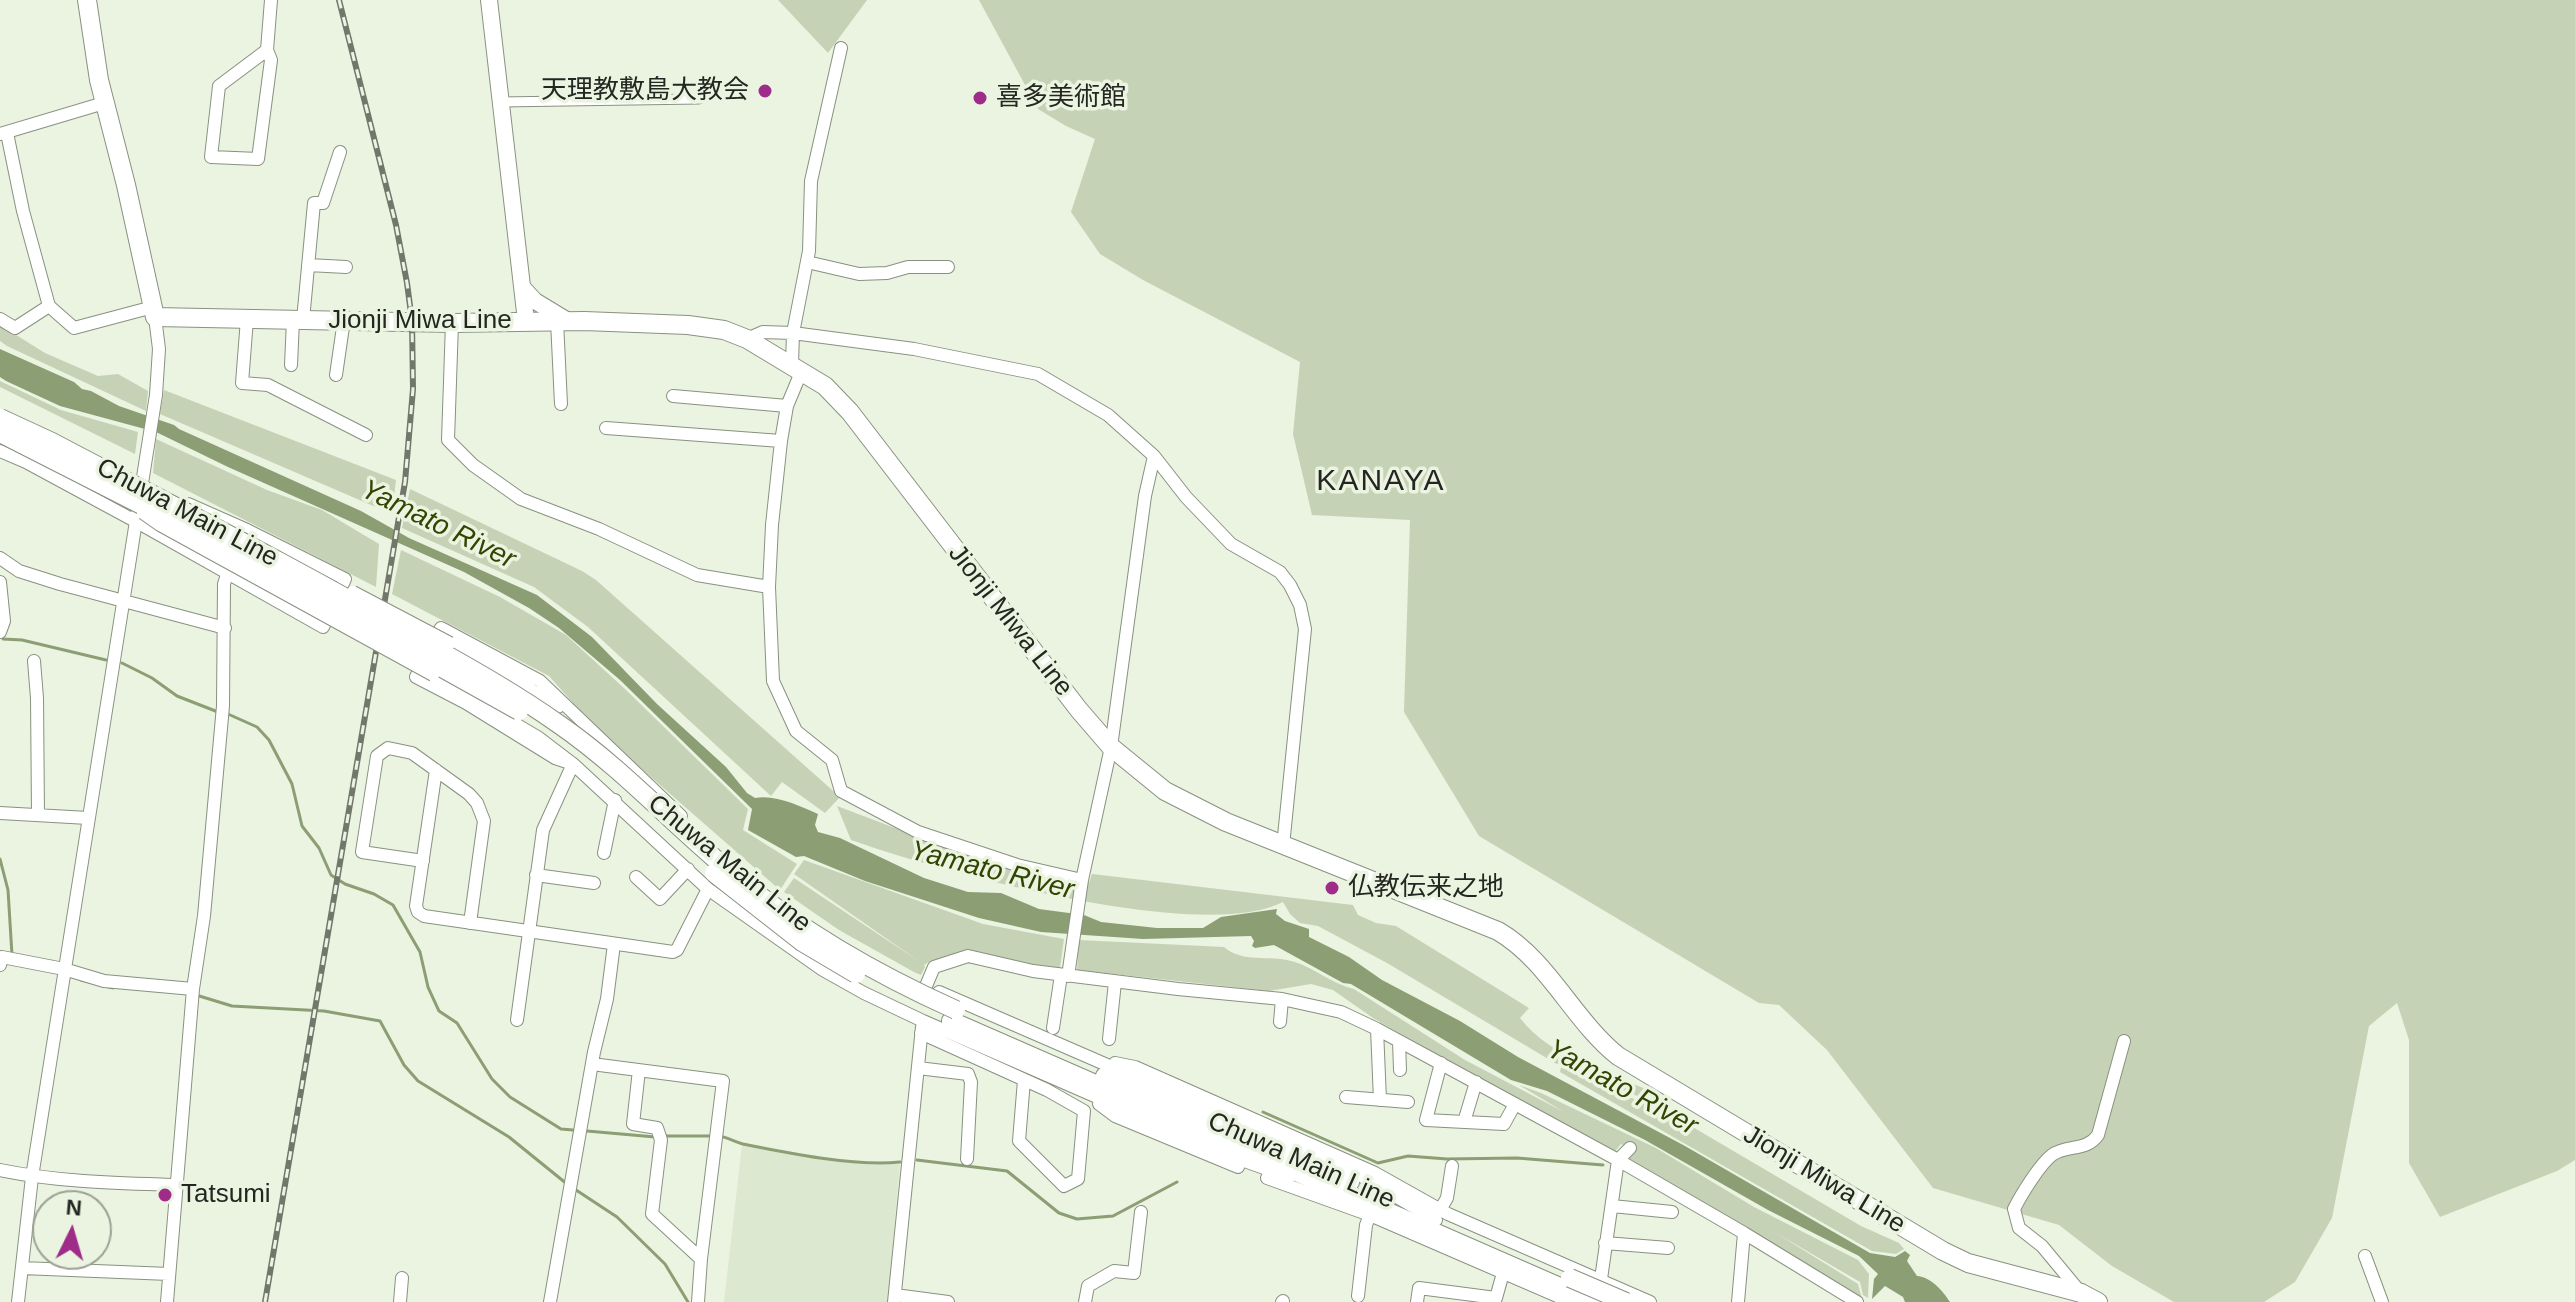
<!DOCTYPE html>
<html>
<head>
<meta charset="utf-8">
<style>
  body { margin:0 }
  #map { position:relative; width:2575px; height:1302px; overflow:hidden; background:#ebf3e1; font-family:Arial,sans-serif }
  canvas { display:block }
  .north { position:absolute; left:32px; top:1190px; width:80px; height:80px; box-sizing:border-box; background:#ebf3e1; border:2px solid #9ba194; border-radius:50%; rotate:5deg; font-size:22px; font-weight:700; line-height:32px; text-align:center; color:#242721 }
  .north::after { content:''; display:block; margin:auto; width:28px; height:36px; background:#9e2c88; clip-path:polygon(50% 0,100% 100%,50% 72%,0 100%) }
</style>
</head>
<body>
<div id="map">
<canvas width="2575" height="1302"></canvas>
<div class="north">N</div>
</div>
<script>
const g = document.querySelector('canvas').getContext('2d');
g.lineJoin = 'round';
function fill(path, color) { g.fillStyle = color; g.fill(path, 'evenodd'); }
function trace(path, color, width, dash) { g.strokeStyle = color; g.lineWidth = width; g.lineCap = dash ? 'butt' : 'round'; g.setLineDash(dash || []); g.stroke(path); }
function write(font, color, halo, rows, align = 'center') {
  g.font = font + ' Arial,"Noto Sans JP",sans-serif'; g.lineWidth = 7; g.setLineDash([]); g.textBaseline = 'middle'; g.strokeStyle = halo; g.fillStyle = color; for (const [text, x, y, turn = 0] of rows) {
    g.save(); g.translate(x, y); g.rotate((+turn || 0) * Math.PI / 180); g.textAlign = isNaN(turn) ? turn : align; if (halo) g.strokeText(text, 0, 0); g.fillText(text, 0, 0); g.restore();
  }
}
fill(new Path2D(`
  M742,1145L868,1165L900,1164L888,1302H724Z`), '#dce8cf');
fill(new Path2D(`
  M778,0H867L828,53Z
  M979,0H2575V1160L2557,1171L2440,1217L2409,1163V1040L2397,1003L2369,1026L2332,1218L2295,1282L2264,1302H2174L2112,1266L2059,1225L1933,1188L1827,1050L1779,1005L1759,1003L1479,836L1404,712L1410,520L1312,515L1293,434L1300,362L1143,280L1100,254L1071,212L1095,139L1066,126L1038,109Z
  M0,325L45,353L98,376L118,374L148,391L146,411L7,346L0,341Z
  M0,381L61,410L138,432L135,454L0,387Z
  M164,390L396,480L392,514L160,414Z
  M156,439L267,490L322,510L379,544L376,587L153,473Z
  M410,489L582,571L596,580L840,797L825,813L782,782L771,796L588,627L534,587L402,528Z
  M401,550L500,597L566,635L625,689L748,809L743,830L797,864L780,890L596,729L549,676L392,594Z
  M837,806L969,856L1089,883L1092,874L1353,905L1358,915L1376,923L1396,926L1529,1008L1520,1018C1550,1057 1604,1071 1648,1090L1645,1099L1555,1063L1387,963L1318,926L1300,923L1290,914L1283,902C1202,944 938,871 851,840Z
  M804,860L983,924L1064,939L1060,968L1041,967L967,951L929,962L924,965L925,967L921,975L914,972L839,930L784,892L794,878L920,962L794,874Z
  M1079,940L1224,947C1242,963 1269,955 1291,961C1313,966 1329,983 1354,989L1465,1060L1564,1112L1519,1085L1541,1093L1656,1148L1754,1207L1858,1260L1869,1274L1868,1298L1863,1295L1860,1282L1776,1233L1858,1284L1863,1302L1619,1158L1629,1149L1621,1144L1613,1154L1373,1018L1333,990L1311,984L1269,991L1077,970Z
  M1561,1067L1609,1090L1662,1109L1861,1226L1899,1243L1904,1249L1896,1254L1872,1251L1560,1072Z`), '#c6d2b6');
fill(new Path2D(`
  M0,349L74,382L82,389L91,391L119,406L174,425L179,429L361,511L409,538L537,595L592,637L657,704L726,767L747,793L755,798C775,794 800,806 818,814L815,825L818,832L840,838L924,878L968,892L1001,893L1039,909L1084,915L1101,922L1157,928H1203L1221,917L1277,909L1276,914L1285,921L1309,929V937L1349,957L1382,980L1460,1021L1518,1057L1685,1146L1870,1253L1895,1257L1905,1251L1910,1255L1907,1261L1917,1276C1931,1277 1943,1291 1950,1302H1905L1903,1297L1885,1286L1872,1299L1874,1279L1878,1274L1859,1256L1768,1210L1645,1140L1547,1091L1511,1080L1351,984L1343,983L1274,945L1255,948L1252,946L1254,941L1251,936L1143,939L1041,932L979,918L865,881L804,856L796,857L748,830L752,809L620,680L559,628L529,608L464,572L228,467L156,432L60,406L6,381L0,377Z`), '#8c9e74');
trace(new Path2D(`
  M3,639L22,640L106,660
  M122,663L152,678L177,696L218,712
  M228,714L257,727L269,740L292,784L302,826L319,848L331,875L345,884L374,894L393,905L420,952L428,987L439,1011L457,1023L492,1079L510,1097L561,1129L573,1130
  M0,859L8,890L12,955
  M81,980L113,988
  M196,995L232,1006L324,1011L380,1021L404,1065L418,1081L509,1137L567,1184
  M1263,1112L1378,1163L1408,1156L1447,1159L1517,1158L1603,1165
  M587,1131L655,1137
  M663,1136H711
  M719,1136C727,1137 735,1142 743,1144C787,1153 857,1167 900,1162
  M917,1160L1007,1171L1059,1213L1077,1219L1113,1216L1177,1182
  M573,1188L617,1217L665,1264L688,1302`), '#8c9e74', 3);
const pedestrian = new Path2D(`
  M500,102L699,99`);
const minor = new Path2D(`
  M267,50L219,86L211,157L258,159L271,60L267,50L271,0
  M7,133L23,211L49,306L74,328L153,307
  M0,134L104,103
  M807,262L859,274L887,273L908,267H948
  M308,265L346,267
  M0,319L15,328L49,306
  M247,319L242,383L268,385L366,435
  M303,320L314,203H323L340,152
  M557,321L561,404
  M452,323L448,440L473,465L521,499L599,529L697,575L769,587L772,525L781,441L787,406L802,370
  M747,339L763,332L793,333L914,349L1038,374L1108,415L1154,456L1186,497L1231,544L1280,572L1290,585L1300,605L1305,629L1283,846
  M792,364L793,333L809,251L811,181L841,48
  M291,365L293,320
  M336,375L344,320
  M673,396L787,406
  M606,428L781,441
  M0,451L26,462L137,522L323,627L345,579L247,530L188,504
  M0,558L19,571L60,584L225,628
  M0,582L4,621L0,632
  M769,587L773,681L796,731L832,760L841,791L918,832L1017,865L1082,880
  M450,643L489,663L558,707
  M432,644L441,628L540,681L681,816
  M34,661L37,698L38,815
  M424,661L416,677L466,703L555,758L573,764L708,889L823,970L864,993L923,1021L1239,1159L1289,1177
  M433,675L539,738L573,764L543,830L517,1020
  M436,770L416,906L418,912L424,916L673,952L677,950L708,889
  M0,813L88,818
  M604,853L615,800
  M423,861L362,852L377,756L388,748L412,753L469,794L477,803L484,821L470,923
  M536,875L594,883
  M636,877L660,899L688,869
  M0,965L2,957L64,969L104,981L193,989
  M1068,976L1082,880L1111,747L1145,496L1154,456
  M926,986L934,967L968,956L1033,971L1178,989L1282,999L1341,1012L1377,1029L1618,1160L1744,1233L1857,1302
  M939,992L1358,1174L1436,1220
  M1280,1022L1282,999
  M1053,1028L1061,975
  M1377,1029L1380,1100
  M921,1033L1047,1090L1084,1111L1078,1179L1064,1186L1019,1141L1024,1080
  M1109,1039L1115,982
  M1399,1041L1400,1070
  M1115,1063L1135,1067L1375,1173L1448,1214L1650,1302
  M1441,1063L1426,1120L1504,1124L1515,1104
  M592,1064L723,1081L701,1259L698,1302
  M918,1068L968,1074L971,1082L967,1159
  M639,1070L633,1124L657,1128L661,1140L652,1214L701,1259
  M1346,1097L1408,1102
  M1099,1104L1115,1116L1238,1167
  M1464,1122L1476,1082
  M0,1170C58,1182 117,1183 176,1185
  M1267,1178L1370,1215L1571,1302
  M1612,1206L1672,1212
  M1440,1210L1447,1198L1452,1166
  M1605,1243L1668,1248
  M2365,1256L2382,1302
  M22,1268L169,1274
  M1600,1286L1618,1160L1630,1148
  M2081,1293L2042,1246L2019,1228L2014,1209C2021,1195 2040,1164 2052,1155C2067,1144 2086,1152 2098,1135L2124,1041
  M895,1295L948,1302
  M1358,1296L1366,1225L1370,1215
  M18,1302L32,1177L156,395L159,349L155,317
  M167,1302L193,989L204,916L223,706L224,584L230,565
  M400,1302L402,1278
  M550,1302L594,1052L607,999L614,944
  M894,1302L922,1027
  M1085,1302L1088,1286L1114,1271L1134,1273L1141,1212
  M1282,1302L1283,1301
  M1417,1302L1419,1288L1496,1298L1503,1273
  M1738,1302L1744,1233`);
const tertiary = new Path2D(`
  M489,0L526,321
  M523,288L535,301L568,321`);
const secondary = new Path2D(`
  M87,0L99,80L126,185L155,317L452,323L584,321L688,325L724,330L747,339L825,386L850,412L1079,710L1111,747L1165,791L1226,822L1498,931C1548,960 1573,1020 1618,1056L1943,1251L1968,1263L2081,1293L2098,1302
  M951,1021L1594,1302
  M1105,1076L1350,1182`);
trace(pedestrian, '#899180', 11);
trace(minor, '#899180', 14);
trace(tertiary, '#899180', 18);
trace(secondary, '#899180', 20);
trace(pedestrian, '#fff', 9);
trace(minor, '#fff', 12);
trace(tertiary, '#fff', 16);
trace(secondary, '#fff', 18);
const rail = new Path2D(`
  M265,1302L405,482L413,389L412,321L407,283L396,225L339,0`);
trace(rail, '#72776c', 6);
trace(rail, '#ebf3e1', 3, [9]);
const minorBridge = new Path2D(`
  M143,513L160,525L433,675
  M353,592L450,643`);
const secondaryBridge = new Path2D(`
  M0,418L52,442C175,507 300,570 420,640C468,667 515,693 560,725C625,770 678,830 739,879C805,934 878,975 956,1010
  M0,433L234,552L519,711
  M714,873L802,942L856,974
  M1570,1278L1626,1302`);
trace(minorBridge, '#899180', 14, []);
trace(secondaryBridge, '#899180', 20, []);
trace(minorBridge, '#fff', 12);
trace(secondaryBridge, '#fff', 18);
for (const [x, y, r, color] of [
  [765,91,8,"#9e2c88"],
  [980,98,8,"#9e2c88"],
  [1332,888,8,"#9e2c88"],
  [165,1195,8,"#9e2c88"]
]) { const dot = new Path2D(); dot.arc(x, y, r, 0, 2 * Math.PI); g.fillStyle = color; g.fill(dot); trace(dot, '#ebf3e1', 3); }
write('26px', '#242721', '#ebf3e1', [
  ["天理教敷島大教会",749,91,"right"],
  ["喜多美術館",996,98],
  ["仏教伝来之地",1348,888],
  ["Tatsumi",181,1195]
], 'left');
write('26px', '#242721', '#ebf3e1', [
  ["Jionji Miwa Line",420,321],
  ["Chuwa Main Line",187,513,28],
  ["Jionji Miwa Line",1010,621,52],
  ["Chuwa Main Line",729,864,39],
  ["Chuwa Main Line",1301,1161,24],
  ["Jionji Miwa Line",1824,1180,31]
]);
write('italic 28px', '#304600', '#ebf3e1', [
  ["Yamato River",438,525,26],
  ["Yamato River",992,871,14],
  ["Yamato River",1622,1088,29]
]);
g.letterSpacing = '2px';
write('30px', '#242721', '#ebf3e1', [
  ["KANAYA",1381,482]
]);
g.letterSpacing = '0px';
</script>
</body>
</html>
